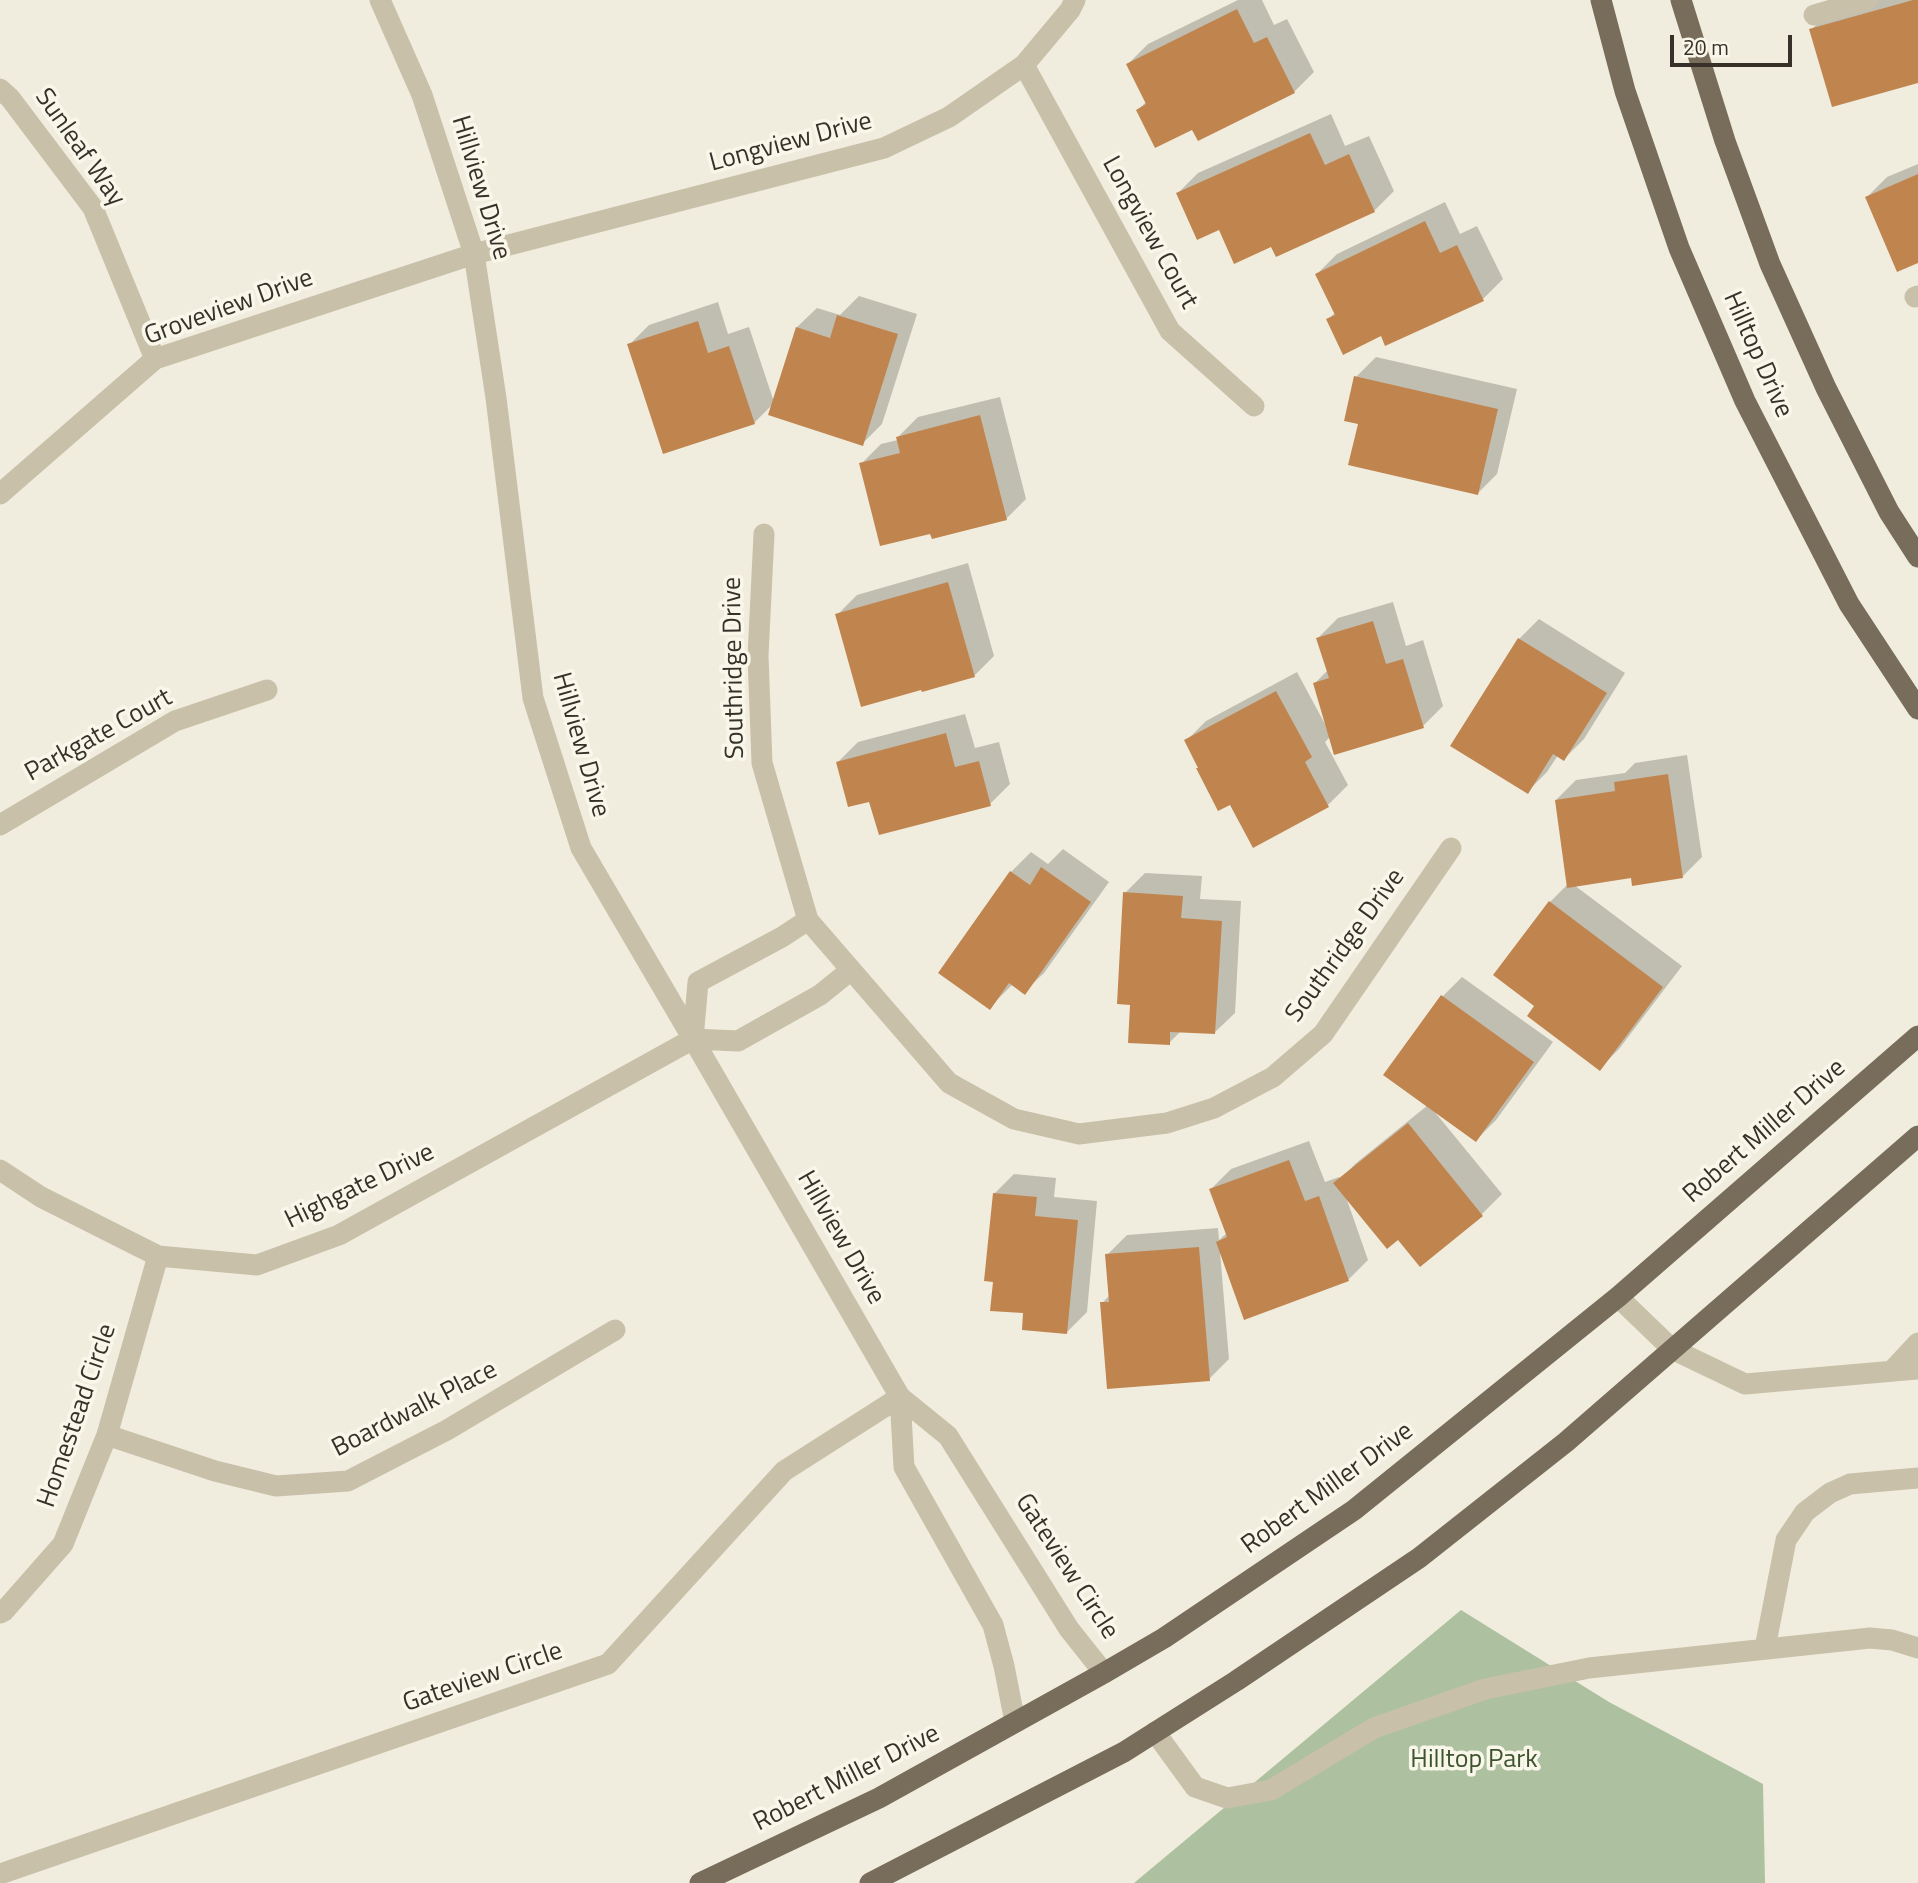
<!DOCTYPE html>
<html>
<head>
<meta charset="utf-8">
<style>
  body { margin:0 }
  #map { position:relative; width:1918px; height:1883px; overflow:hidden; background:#f1edde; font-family:"Titillium Web",sans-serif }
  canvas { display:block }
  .scale { position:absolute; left:1670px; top:35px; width:122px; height:32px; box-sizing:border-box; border:4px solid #373129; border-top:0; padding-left:9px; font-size:21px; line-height:24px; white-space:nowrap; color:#373129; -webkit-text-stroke:5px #f9f6ea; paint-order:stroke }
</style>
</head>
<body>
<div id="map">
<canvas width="1918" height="1883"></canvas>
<div class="scale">20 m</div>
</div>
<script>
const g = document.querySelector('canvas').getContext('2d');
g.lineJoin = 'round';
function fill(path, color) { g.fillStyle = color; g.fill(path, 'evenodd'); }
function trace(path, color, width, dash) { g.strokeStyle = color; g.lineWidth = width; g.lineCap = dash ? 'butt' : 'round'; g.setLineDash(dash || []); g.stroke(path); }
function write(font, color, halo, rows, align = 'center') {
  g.font = font + ' "Titillium Web",sans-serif'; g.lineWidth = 7; g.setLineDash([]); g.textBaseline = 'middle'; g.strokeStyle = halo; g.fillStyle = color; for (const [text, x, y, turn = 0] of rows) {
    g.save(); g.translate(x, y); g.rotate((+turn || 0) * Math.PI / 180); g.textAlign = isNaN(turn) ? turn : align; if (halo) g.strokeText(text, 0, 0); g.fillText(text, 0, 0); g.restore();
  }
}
fill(new Path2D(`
  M1461,1610L1609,1702L1763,1784L1765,1883H1134Z`), '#adc09f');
fill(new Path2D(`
  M1238,0H1262L1274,25L1287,19L1314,72L1294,92L1138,110L1147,101L1128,64L1148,44Z
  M1865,0H1918V81L1811,30L1831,10Z
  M1331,114L1345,146L1369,136L1394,191L1374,211L1272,244L1220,228L1178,193L1198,173Z
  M1918,164V261L1867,197L1887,177Z
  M1445,202L1460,234L1477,226L1503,279L1483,299L1382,334L1328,319L1336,312L1317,274L1337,254Z
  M859,296L917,314L882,424L862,444L773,404L754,423L629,345L649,325L718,302L728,334L749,327L774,402L797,327L817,308L840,315Z
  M1376,357L1517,389L1497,474L1477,494L1356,377Z
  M1000,397L1026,499L1006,519L861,464L881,444L898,440V437L918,417Z
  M968,563L994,656L974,676L837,615L857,595Z
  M1393,602L1406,646L1423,640L1443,706L1423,726L1331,736L1325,742L1348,785L1328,805L1253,845L1231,802L1200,767L1186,741L1206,721L1297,672L1326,726L1315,683L1328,670L1318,638L1338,618Z
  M1539,619L1625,673L1584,739L1564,759L1558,755L1547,772L1527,792L1519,639Z
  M965,714L975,748L999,742L1010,784L990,804L871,800L838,762L858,742Z
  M1687,755L1702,857L1682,877L1632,876L1574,885L1682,966L1619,1049L1599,1069L1536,1006L1550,902L1568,884L1556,800L1576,780L1625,773L1635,763Z
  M1063,849L1109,882L1044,973L1024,992L1013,984L990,1007L1011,872L1031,852L1048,864Z
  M1145,873L1202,876L1200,899L1241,901L1235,1013L1214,1033L1181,1031L1169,1043L1132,1003L1125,893Z
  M1462,977L1553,1042L1496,1120L1476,1140L1434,1111L1502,1194L1482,1214L1421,1264L1398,1237L1346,1197L1368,1260L1348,1280L1220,1252L1229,1359L1209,1379L1102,1303L1110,1295L1107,1255L1127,1235L1218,1228L1219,1240L1227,1233L1211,1189L1231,1169L1309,1141L1325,1182L1339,1177L1340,1180L1355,1164L1428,1105L1442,997Z
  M1014,1174L1056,1178L1054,1197L1097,1201L1087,1312L1067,1332L1025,1312L995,1280L994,1194Z`), '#0003');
fill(new Path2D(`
  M1913,0H1918V83L1832,107L1809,29Z
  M1237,9L1254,43L1267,37L1295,93L1198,141L1192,130L1155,148L1136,110L1146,104L1126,64Z
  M1310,133L1325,165L1349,154L1375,212L1276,257L1271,247L1234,264L1219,230L1197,240L1176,193Z
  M1918,174V263L1897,272L1865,197Z
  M1425,221L1440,253L1457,245L1484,301L1385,346L1381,336L1343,355L1326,319L1335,315L1315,274Z
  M837,315L898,334L863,446L768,415L796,327L830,338Z
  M698,321L708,353L729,346L755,424L663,454L627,344Z
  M1354,376L1498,409L1478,495L1348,465L1358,424L1344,421Z
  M980,415L1007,520L932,539L930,534L880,546L859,463L900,453L896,437Z
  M948,582L975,677L922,692L921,690L861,707L835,614Z
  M1373,621L1386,664L1403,659L1424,728L1334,755L1313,683L1329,678L1316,638Z
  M1518,638L1607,693L1564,761L1553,754L1528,794L1450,746Z
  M1276,691L1312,757L1305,762L1329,807L1253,848L1230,805L1218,811L1196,768H1198L1184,740Z
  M946,733L955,767L979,761L991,806L879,835L869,802L848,807L836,762Z
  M1668,774L1683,878L1632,886L1631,878L1567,888L1555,800L1615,791L1614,782Z
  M1041,867L1091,902L1025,995L1009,983L990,1010L938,973L1010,871L1030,885Z
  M1123,892L1183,896L1181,918L1222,921L1215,1034L1170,1032V1045L1128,1043L1130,1005L1117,1004Z
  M1549,901L1663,987L1600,1071L1527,1016L1534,1006L1493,975Z
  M1441,995L1534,1062L1476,1142L1383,1075Z
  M1408,1123L1483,1216L1420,1267L1398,1240L1387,1249L1333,1183Z
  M1289,1160L1305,1201L1319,1196L1349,1281L1244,1320L1216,1242L1227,1237L1209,1189Z
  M993,1193L1037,1197L1035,1216L1078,1220L1067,1334L1022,1330L1023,1313L990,1311L993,1282L984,1281Z
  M1199,1247L1210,1381L1107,1389L1100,1302H1109L1105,1254Z`), '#c0854e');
trace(new Path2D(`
  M380,0L422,95L474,254L496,398L533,698L581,848L693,1039L900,1397L948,1436L1069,1629L1104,1673
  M1814,15L1867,0
  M1024,65L1170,331L1254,406
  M0,89L10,98L93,208L155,359
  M1915,297L1918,296
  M0,494L155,359L474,254L884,148L949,117L1024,65L1070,10L1075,0
  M764,534L758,656L762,763L808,920L949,1083L1014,1119L1079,1134L1167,1123L1214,1108L1273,1077L1323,1034L1451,848
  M0,825L175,721L267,690
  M693,1039L698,982L782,937L808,920
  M693,1039L738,1041L820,995L851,970
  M0,1170L41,1197L158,1256L257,1265L339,1235L693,1039
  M1618,1297L1672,1349L1745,1384L1918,1369
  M1892,1371L1918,1343
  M900,1397L904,1467L993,1625L1004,1666L1015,1722
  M107,1435L215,1471L276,1486L348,1481L447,1430L615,1330
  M0,1613L4,1611L63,1544L107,1435L158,1256
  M1765,1648L1786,1540L1805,1512L1830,1493L1850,1484L1918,1478
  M1155,1732L1195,1787L1227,1798L1271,1790L1374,1728L1485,1689L1589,1668L1870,1638L1892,1640L1918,1648
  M0,1874L608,1664L784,1471L900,1397`), '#c9c0aa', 21);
trace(new Path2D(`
  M1601,0L1625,91L1679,248L1745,401L1849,604L1918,709
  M1681,0L1725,141L1770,264L1826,388L1889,512L1918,557
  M700,1883L879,1798L1104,1673L1164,1638L1354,1510L1618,1297L1918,1036
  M870,1883L1124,1752L1236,1681L1419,1558L1566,1442L1918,1136`), '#786c5b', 21);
write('26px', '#373129', '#f9f6ea', [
  ["Longview Drive",791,143,-15],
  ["Sunleaf Way",79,148,55],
  ["Hillview Drive",480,188,73],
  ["Longview Court",1149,233,61],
  ["Groveview Drive",229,308,-20],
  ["Hilltop Drive",1757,355,66],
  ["Southridge Drive",735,668,-91],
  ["Parkgate Court",99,736,-29],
  ["Hillview Drive",580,745,74],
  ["Southridge Drive",1346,946,-54],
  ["Robert Miller Drive",1765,1132,-41],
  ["Highgate Drive",360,1187,-26],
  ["Hillview Drive",840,1238,60],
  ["Boardwalk Place",415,1410,-27],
  ["Homestead Circle",78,1416,-71],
  ["Robert Miller Drive",1328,1489,-36],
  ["Gateview Circle",1066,1567,57],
  ["Gateview Circle",483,1678,-19],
  ["Robert Miller Drive",847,1779,-27]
]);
write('26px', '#3d542e', '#f9f6ea', [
  ["Hilltop Park",1474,1761]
]);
</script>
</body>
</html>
